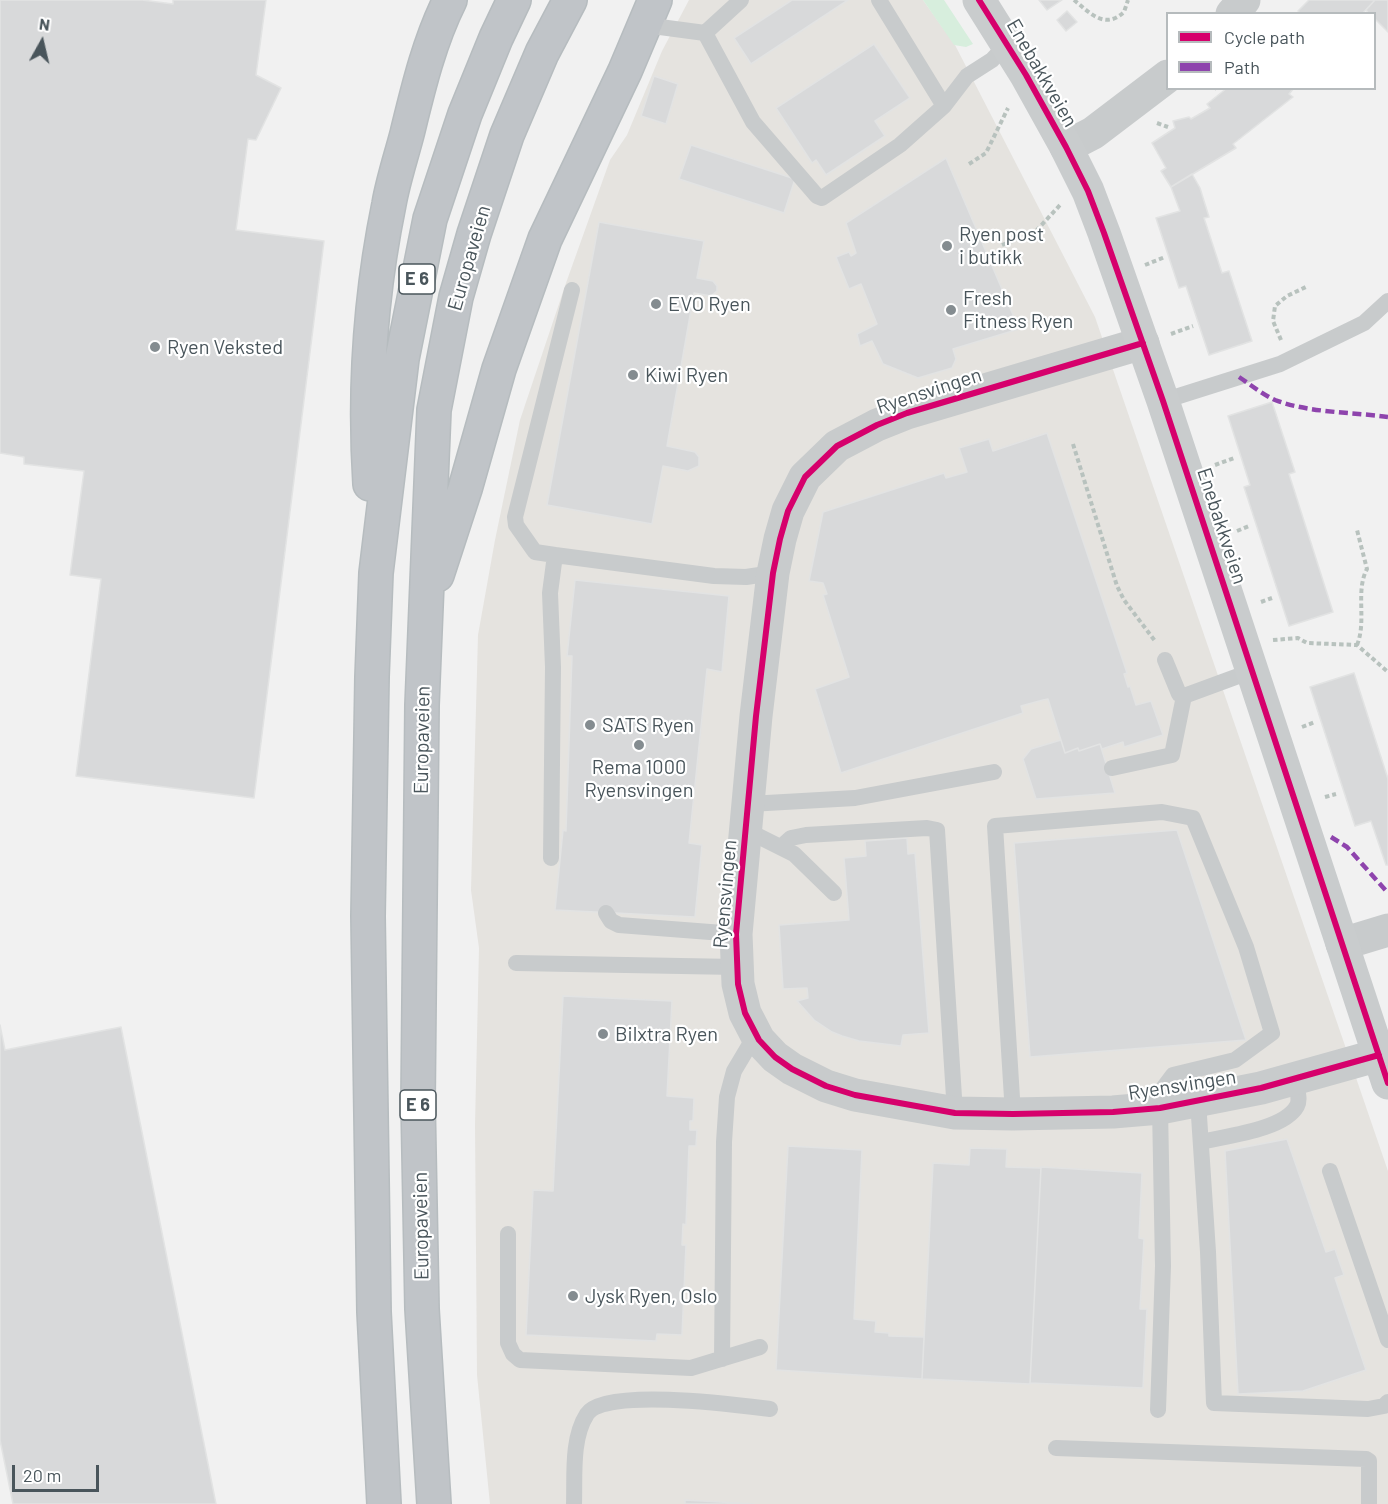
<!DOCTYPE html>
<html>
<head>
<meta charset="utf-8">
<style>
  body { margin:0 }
  #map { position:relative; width:1388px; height:1504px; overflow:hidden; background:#f1f1f1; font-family:Barlow,sans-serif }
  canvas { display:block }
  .legend { position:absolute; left:1166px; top:12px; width:210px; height:78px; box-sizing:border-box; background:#fff; border:2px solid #b6bbbd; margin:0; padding:8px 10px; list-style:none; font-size:18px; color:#49555b }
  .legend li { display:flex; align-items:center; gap:12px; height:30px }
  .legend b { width:30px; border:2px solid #b6bbbd }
  .north { position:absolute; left:12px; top:12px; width:60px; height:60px; -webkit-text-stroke:4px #fff; paint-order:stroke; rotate:8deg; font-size:16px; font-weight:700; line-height:24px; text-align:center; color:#49555b }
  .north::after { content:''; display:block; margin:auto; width:21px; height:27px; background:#49555b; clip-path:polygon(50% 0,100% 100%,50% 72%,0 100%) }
  .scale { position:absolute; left:12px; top:1465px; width:87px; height:27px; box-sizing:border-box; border:3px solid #49555b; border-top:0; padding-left:8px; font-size:18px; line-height:21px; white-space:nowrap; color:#49555b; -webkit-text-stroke:4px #fff; paint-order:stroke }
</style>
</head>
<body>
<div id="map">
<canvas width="1388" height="1504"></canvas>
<ul class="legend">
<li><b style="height:8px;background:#d6006c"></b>Cycle path</li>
<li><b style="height:8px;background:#8e44ad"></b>Path</li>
</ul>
<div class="north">N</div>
<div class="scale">20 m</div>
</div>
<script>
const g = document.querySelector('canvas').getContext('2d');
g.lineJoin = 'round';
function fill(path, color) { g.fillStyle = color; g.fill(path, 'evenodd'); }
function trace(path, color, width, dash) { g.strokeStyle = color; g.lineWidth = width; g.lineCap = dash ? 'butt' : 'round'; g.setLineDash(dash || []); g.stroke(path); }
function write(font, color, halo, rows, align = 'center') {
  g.font = font + ' Barlow,sans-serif'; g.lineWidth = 4.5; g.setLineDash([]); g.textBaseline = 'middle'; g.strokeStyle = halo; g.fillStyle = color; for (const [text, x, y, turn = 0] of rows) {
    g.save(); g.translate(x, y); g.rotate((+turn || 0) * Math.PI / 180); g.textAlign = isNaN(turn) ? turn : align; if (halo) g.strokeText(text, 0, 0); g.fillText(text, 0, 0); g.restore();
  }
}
fill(new Path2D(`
  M689,0H923L955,45L1095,317L1388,1171V1504H490L477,1375L475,1125L479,948L471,890L478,635L495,540L520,420L566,283L610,160L627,135L662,51Z`), '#e5e3df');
fill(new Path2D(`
  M923,0H944L973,44L966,47L954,45Z`), '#d7eedd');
const building = new Path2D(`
  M0,0H142L173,4V0H266L256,75L281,88L256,140L248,139L236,230L324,241L254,798L76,776L101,579L70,575L84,471L24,464V457L0,453Z
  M792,0H848L751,64L734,38Z
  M1039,0H1062L1047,10Z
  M1309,0H1375L1362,14H1301L1298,11Z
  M1375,0H1388V32L1374,18V14H1369L1366,10Z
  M1067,11L1077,22L1066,31L1057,20Z
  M874,44L910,98L875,121L885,136L826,175L816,160L812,163L776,108Z
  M654,76L678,84L666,124L641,116Z
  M1294,88L1289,94L1293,97L1233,144L1236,148L1171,187L1161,171L1166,168L1152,143L1175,128L1173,121L1189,117L1191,119L1210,108L1207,104L1227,88Z
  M691,145L795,179L784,213L679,179Z
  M946,158L1019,329L953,349L956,359L952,368L918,378L883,364L872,341L860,346L857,334L877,324L861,284L849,289L836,257L849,252L851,256L856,253L846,223Z
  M1192,174L1200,188L1209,217L1204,218L1222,273L1229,271L1252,341L1209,355L1186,286L1179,288L1156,218L1180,211L1171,187Z
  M599,222L704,241L697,278L713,281L717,286V291L711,296L694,293L667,446L695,452L699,457V466L688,471L663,466L652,524L547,505Z
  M1272,402L1295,472L1289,474L1333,612L1289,626L1244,487L1250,485L1228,416Z
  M1047,433L1127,673L1124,674L1128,687L1130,686L1136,705L1151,701L1163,735L1124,747L1123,742L1102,749L1100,744L1079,751L1078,748L1065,753L1048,699L1043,700L1021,706L1023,713L841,773L815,689L849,677L823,595L827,594L823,583L809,581L823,512L944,473L946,478L967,472L959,448L989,439L993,451Z
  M575,580L729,596L722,672L707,669L689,843L702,845L695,917L555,910L563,830L566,831L572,656H567Z
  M1354,673L1388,779V865H1386L1371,821L1355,826L1310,687Z
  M1061,740L1065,753L1078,748L1079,751L1100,744L1115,793L1036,799L1023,759L1031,749Z
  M1177,830L1246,1040L1030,1057L1014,843Z
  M907,838L908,854L915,853L929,1033L903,1035L901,1046L859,1041L842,1036L832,1032L814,1020L797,1001L808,998L807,988L783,989L779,925L849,920L844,858L866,856L865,841Z
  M563,996L672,1001L667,1096L694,1098L693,1121H690V1130H697L696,1146H689L686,1225L683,1224L682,1245H686L682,1335L657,1334L656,1341L526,1335L533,1190L553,1191Z
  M0,1025L5,1050L121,1027L216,1504H13L0,1440Z
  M1287,1139L1326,1252L1335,1249L1344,1275L1335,1278L1366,1370L1303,1391L1238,1394L1225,1151Z
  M788,1146L862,1150L854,1319L876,1321L875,1332L889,1333V1336L924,1337L922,1379L776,1370Z
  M970,1148L1007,1149L1006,1167L1041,1168L1030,1384L922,1379L933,1163L969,1165Z
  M1041,1167L1142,1173L1139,1238L1144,1239L1140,1309H1147L1143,1388L1030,1383Z
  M685,1500L754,1504H685Z`);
fill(building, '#d8d9da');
trace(building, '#e2e3e3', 1.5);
const trunk = new Path2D(`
  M370,484C364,390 370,297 389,204C393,181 401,157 407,134C418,89 429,42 450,0
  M437,575L465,489L499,369L545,239L625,71L655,0
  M384,1504L374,1312L368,916L372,677L376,573L402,359L430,219L465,114L496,38L514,0
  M434,1504L422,1309L418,1101L422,705L434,410L456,297L474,234L507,135L542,53L570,0`);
trace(trunk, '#b6bcbf', 36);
trace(new Path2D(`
  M1074,0C1090,13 1105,30 1124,12L1128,0
  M1216,88L1217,89
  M1157,123L1168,127
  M969,164L986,153L1008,108
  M1002,245L1035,232L1061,204
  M1145,265L1165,257
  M1171,334L1193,326
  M1281,340L1273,321L1275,306L1287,296L1308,286
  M1073,444L1117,586L1124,600L1155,641
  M1215,465L1234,458
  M1237,531L1249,526
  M1261,602L1272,598
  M1273,640L1298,638L1307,643L1357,645L1388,672
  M1357,645C1367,621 1355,591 1367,569L1357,530
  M1302,727L1315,722
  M1325,797L1336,794`), '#b8c2be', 4, [4.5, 3]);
trace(new Path2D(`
  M879,0L944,106
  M645,25L705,33
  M705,33L753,122L817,196L822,198L900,145L944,106L967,76L992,60L1007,44
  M705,33L741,0
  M1163,401L1280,364L1364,323L1388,301
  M555,555L535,552L516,525L515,517L572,290
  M1165,660L1179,694L1184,696L1252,671
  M1112,768L1172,755L1184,696
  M749,804L855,798L994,772
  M746,830L794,854L834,893
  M781,847L791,838L806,835L927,828L937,830L955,1113
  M551,858L553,667L550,593L555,555L714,576L746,577L773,573
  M606,913L611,921L619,925L736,934
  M516,963L736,967
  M1198,1101L1208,1252L1214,1403L1368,1409L1384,1406L1388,1402
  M1013,1114L995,826L1162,812L1193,818L1246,947L1272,1033L1235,1060L1173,1075L1164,1087L1160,1108L1163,1266L1158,1410
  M1201,1142C1225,1136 1284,1130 1297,1106C1301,1099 1296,1087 1295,1079
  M1330,1171L1388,1340
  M508,1234V1343L513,1354L520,1360L691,1368L760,1347
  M722,1359L724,1142L727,1097L734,1071L756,1034
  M1056,1448L1366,1459L1369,1461V1504
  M574,1504C575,1476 571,1439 587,1414C604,1387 738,1405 770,1409`), '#c8cbcc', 16);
trace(new Path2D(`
  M1232,14L1244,0
  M1066,147L1093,133L1168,76
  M1143,343L907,413L877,425L837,446L805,477L788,511L780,539L773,573L756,716L736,934L738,984L745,1013L759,1040L775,1057L792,1069L826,1086L855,1095L955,1113L1013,1114L1113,1112L1160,1108L1261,1088L1379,1055
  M1342,944L1388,930`), '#c8cbcc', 33);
trace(new Path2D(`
  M979,0L1026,75L1066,147L1088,191L1104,233L1163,401L1388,1083`), '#c9cccd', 33);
trace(trunk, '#c0c4c8', 33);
trace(new Path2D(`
  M1239,377C1251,385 1262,394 1275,400C1309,413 1352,412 1388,417
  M1331,837L1347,847L1388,893`), '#8e44ad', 4.5, [9, 4.5]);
trace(new Path2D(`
  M979,0L1026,75L1066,147L1088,191L1104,233L1163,401L1388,1083
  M1143,343L907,413L877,425L837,446L805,477L788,511L780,539L773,573L756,716L736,934L738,984L745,1013L759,1040L775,1057L792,1069L826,1086L855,1095L955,1113L1013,1114L1113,1112L1160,1108L1261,1088L1379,1055`), '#d6006c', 6);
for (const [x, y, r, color] of [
  [947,246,6,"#848c90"],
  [656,304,6,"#848c90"],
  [951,310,6,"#848c90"],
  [155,347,6,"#848c90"],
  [633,375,6,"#848c90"],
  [590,725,6,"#848c90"],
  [639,745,6,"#848c90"],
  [603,1034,6,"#848c90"],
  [573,1296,6,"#848c90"]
]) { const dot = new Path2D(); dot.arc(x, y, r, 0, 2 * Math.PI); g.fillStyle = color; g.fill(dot); trace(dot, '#fff', 2); }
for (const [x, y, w] of [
  [417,279,36],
  [418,1105,36]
]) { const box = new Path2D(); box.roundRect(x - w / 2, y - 15, w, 30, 4.5); g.fillStyle = '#fff'; g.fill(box); trace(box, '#49555b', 1.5); }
write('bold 18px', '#49555b', null, [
  ["E 6",417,279],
  ["E 6",418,1105]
]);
write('20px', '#49555b', '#fff', [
  ["Enebakkveien",1042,73,60],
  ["Europaveien",469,258,-74],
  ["Ryensvingen",929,391,-18],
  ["Enebakkveien",1222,526,72],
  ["Europaveien",422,740,-89],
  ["Ryensvingen",725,894,-85],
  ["Ryensvingen",1182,1085,-9],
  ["Europaveien",421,1226,-91]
]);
write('20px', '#49555b', '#fff', [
  ["Ryen post",959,234],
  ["i butikk",959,257],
  ["Fresh",963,298],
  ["Fitness Ryen",963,321],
  ["EVO Ryen",668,304],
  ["Ryen Veksted",167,347],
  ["Kiwi Ryen",645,375],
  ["SATS Ryen",602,725],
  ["Rema 1000",639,767,"center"],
  ["Ryensvingen",639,790,"center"],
  ["Bilxtra Ryen",615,1034],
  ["Jysk Ryen, Oslo",585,1296]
], 'left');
</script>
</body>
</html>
